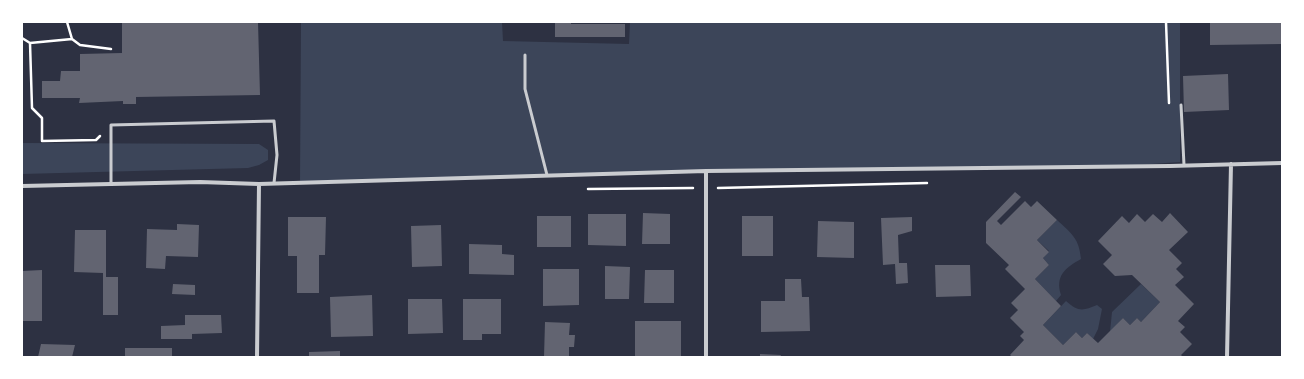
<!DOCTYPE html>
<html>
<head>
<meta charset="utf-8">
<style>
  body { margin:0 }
  #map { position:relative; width:1304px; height:379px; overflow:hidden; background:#2d3142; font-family:Mulish,sans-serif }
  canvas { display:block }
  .frame { position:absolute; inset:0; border:23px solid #fff; pointer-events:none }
</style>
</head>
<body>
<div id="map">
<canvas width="1304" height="379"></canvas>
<div class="frame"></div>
</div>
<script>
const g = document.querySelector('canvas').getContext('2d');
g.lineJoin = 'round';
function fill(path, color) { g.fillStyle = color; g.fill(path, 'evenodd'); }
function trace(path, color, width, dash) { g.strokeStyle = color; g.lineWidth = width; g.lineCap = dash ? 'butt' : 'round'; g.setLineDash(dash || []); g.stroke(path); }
fill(new Path2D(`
  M301,22H502L503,41L629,44L630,22H1180V162L1109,167L706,171L300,182Z
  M22,143L259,144L268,150V160L259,165L248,168L22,174Z
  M1057,220C1072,234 1079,238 1081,259C1065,268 1055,276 1061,295L1056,301L1035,279L1049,265L1043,258L1049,251L1037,240Z
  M1141,284L1160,302L1141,322L1137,318L1130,325L1123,318L1110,332L1112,312Z
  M1066,301C1078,312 1083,311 1097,305L1102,309L1098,329L1093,339L1087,333L1082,338L1076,332L1063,345L1043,325Z`), '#3c4559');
fill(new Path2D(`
  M122,22H258L260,95L136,97V104H123V101L79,103L80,98H42V81H60L61,71H80V54L122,53Z
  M555,22H571V24H625V37H555Z
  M1210,22H1282V44L1210,45Z
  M1228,74L1229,110L1184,112L1183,76Z
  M1015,192L1021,197L997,221L1001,225L1025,201L1031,207L1037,201L1057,220L1037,240L1049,252L1043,258L1049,265L1035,279L1061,306L1043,325L1063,345L1076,332L1082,338L1087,333L1098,343L1123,318L1130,325L1137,318L1141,322L1160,302L1132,275L1115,276L1103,264L1112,255L1098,241L1122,216L1129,223L1137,214L1145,222L1153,214L1162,222L1170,213L1188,232L1169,250L1182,263L1176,269L1184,277L1175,285L1194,304L1178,321L1185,327L1180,332L1192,344L1181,355L1183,357H1012L1010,355L1024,340L1020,336L1024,332L1010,318L1018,310L1011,303L1025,289L1005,269L1009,265L986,243V222Z
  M643,213L670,214V244H642Z
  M588,214H626V246L588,245Z
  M537,216H571V247H537Z
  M742,216H773V256H742Z
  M288,217H326L325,255H319V293H297V256H288Z
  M912,217V231L898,235L899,263H907L908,283L896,284L895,264L883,265L881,218Z
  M818,221L854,222V258L817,257Z
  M177,224L199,225L198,257L166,256L165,269L146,268L147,229L177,230Z
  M441,225L442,266L412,267L411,226Z
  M75,230H106V277H118V315H103V273L74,272Z
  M469,244L502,245V254L514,255V275L469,274Z
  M935,265H970L971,296L936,297Z
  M605,266L630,267L629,299H605Z
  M543,269H579V305L543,306Z
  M42,270V321H22V271Z
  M645,270H674V303H644Z
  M785,279H801L802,297H809L810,331L761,332V301H785Z
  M173,284L195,285V295L172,294Z
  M372,295L373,336L331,337L330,297Z
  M408,299H442L443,333L408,334Z
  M463,299H501V334H482V340H463Z
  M185,315H221L222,333L192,334V339H161V326L185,325Z
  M635,321H681V357H635Z
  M545,322L570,323L569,335H575L574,347H569V357H544Z
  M41,344L75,345L72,357H38Z
  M125,348H172V357H125Z
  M340,351V357H309V352Z
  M760,354L781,355L780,357H760Z`), '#626471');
trace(new Path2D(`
  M67,22L72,39L30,43L32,108L42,118V141L96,140L100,136
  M1166,22L1169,103
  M22,38L30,43
  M72,39L80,45L111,49
  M718,188L927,183
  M588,189L693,188`), '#fff', 2.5);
trace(new Path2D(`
  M525,55V89L547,175
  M1181,105L1184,165
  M111,183V125L274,121L277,155L274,183`), '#caccd0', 3);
trace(new Path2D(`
  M22,186L200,182L259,184L706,171L1170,166L1282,163
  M257,357L259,184
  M706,357V171
  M1227,357L1231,164`), '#caccd0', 4);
</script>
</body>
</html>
